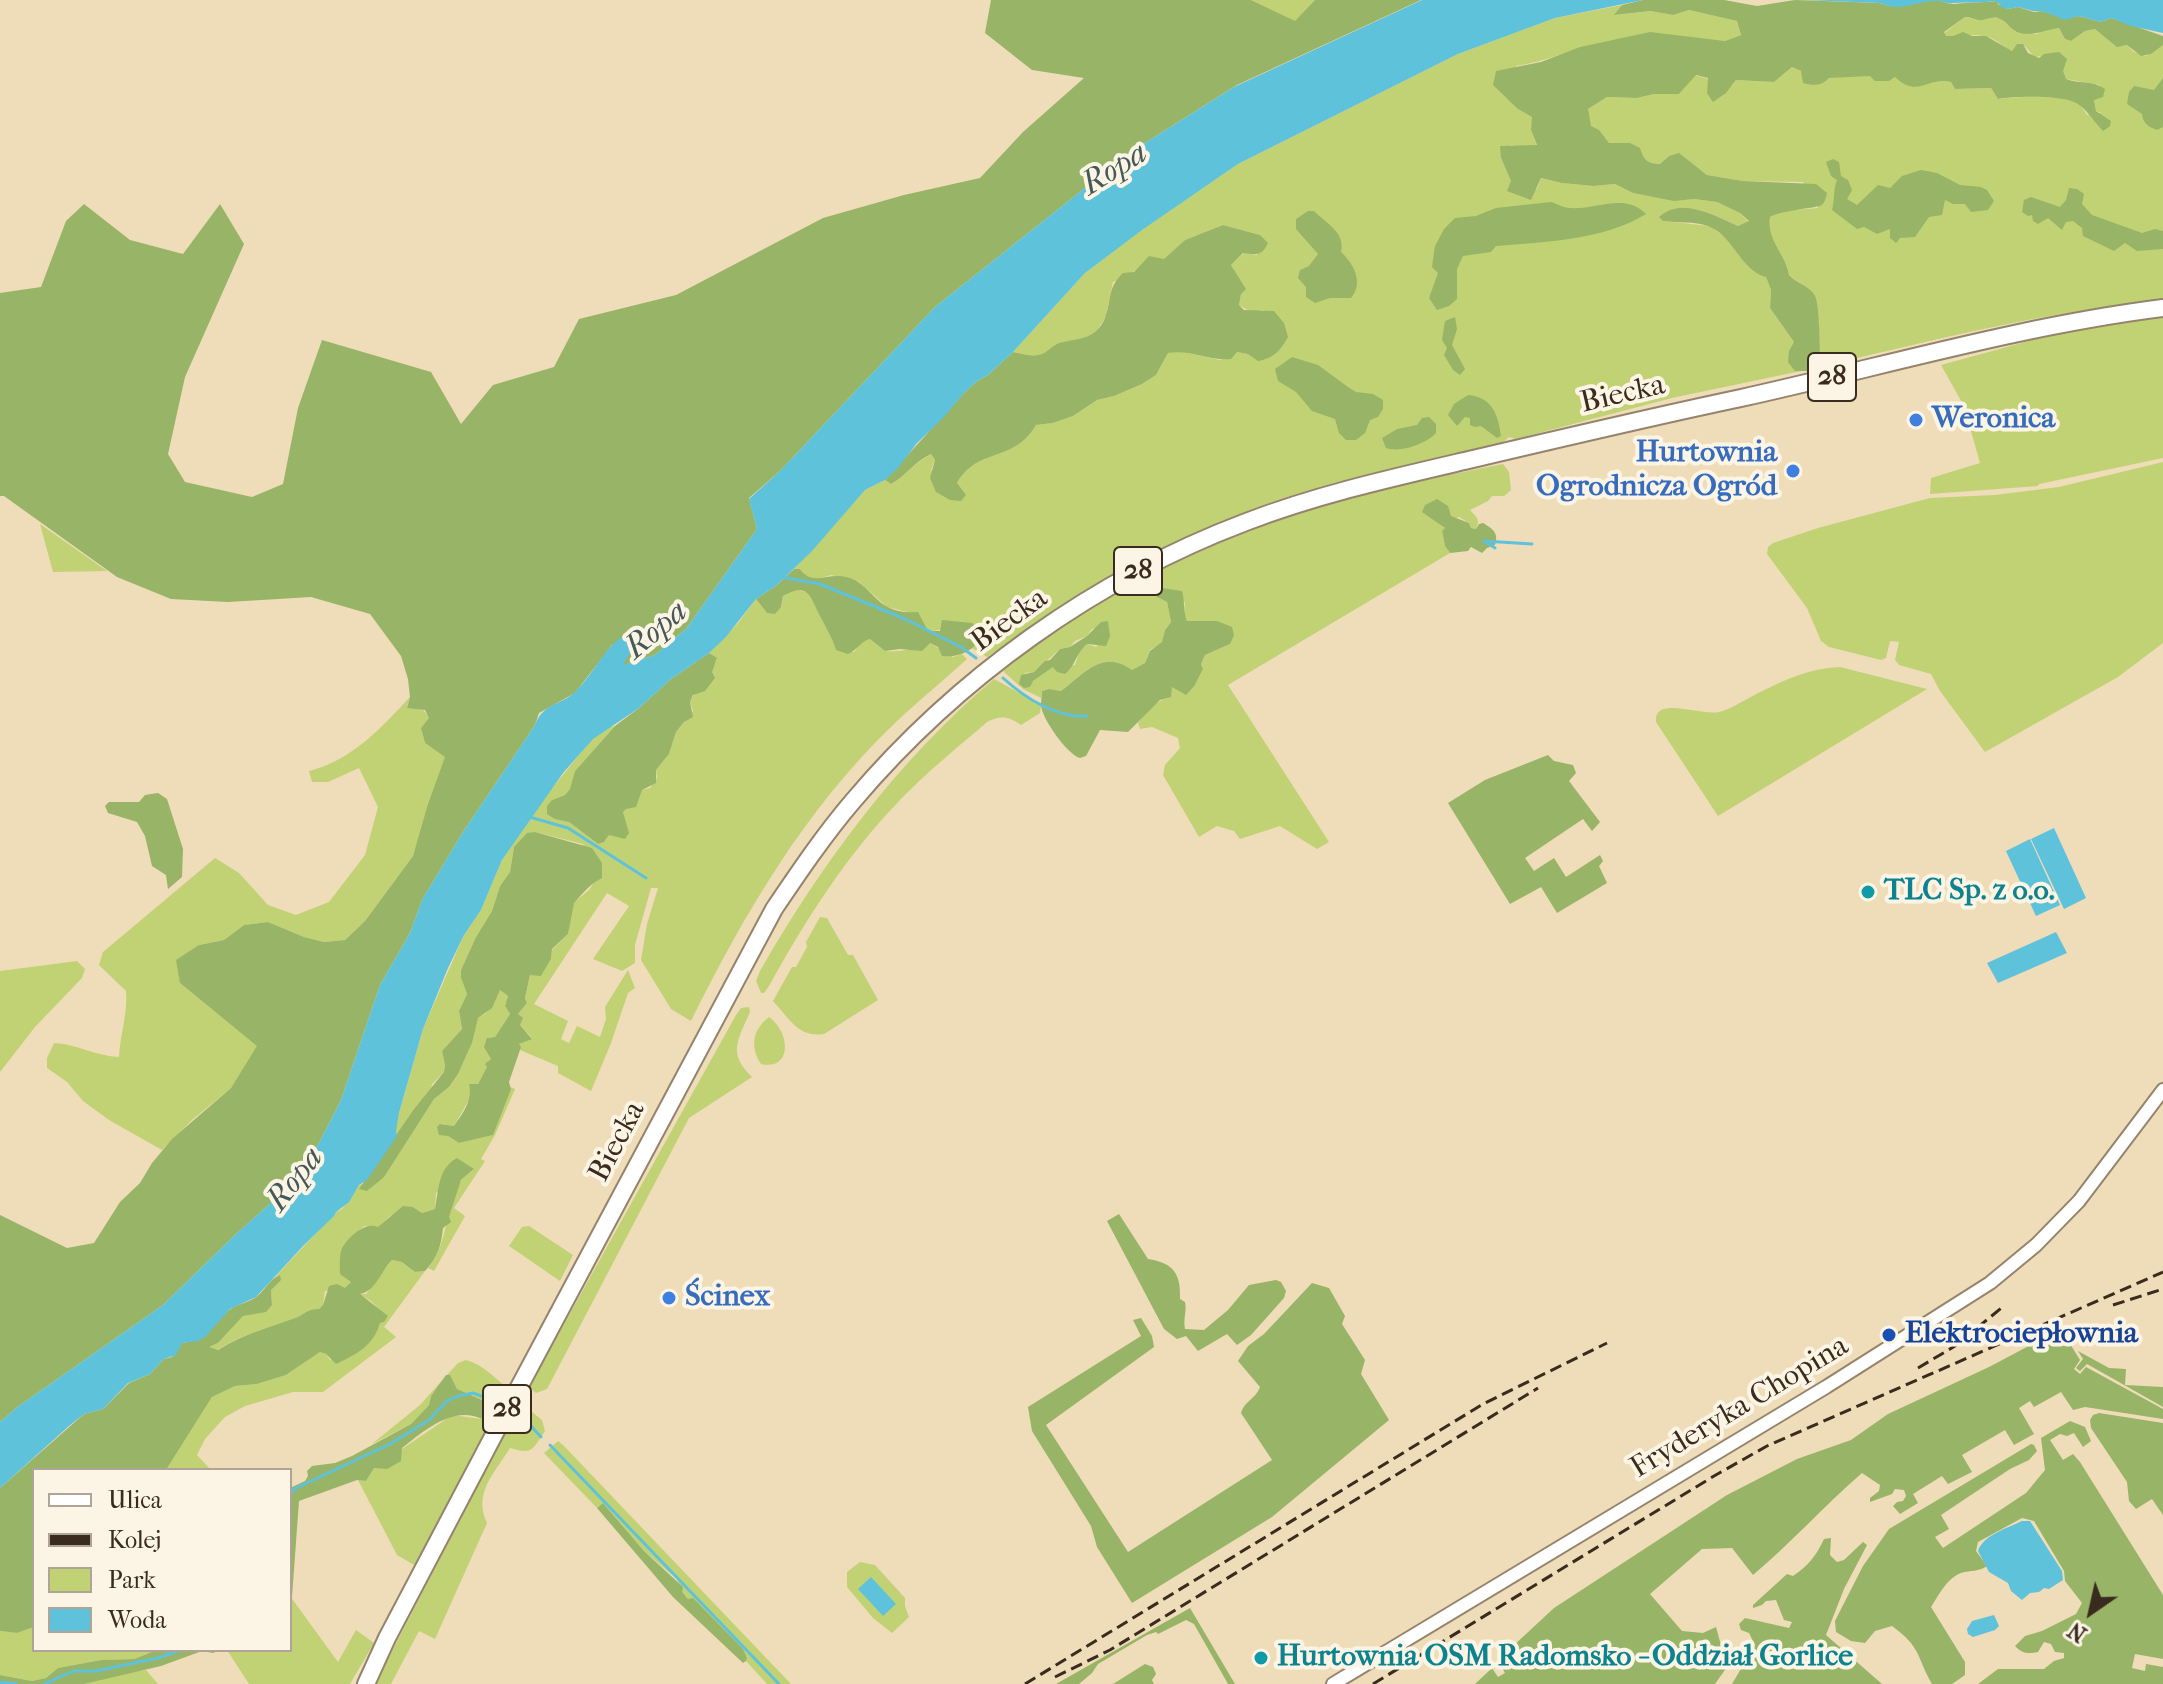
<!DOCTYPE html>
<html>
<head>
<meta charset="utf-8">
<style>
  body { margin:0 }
  #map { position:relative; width:2163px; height:1684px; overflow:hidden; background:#efdcb9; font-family:"IM FELL French Canon",serif }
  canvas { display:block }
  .legend { position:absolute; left:32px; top:1468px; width:260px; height:184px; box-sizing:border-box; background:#fcf5e5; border:2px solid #afa495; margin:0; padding:10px 14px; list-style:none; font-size:24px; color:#3b2a1e }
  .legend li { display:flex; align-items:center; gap:16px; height:40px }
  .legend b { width:40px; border:2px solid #afa495 }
  .north { position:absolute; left:2051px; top:1572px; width:80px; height:80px; -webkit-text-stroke:6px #fcf5e5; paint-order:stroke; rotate:214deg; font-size:22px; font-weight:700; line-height:32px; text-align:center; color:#3b2a1e }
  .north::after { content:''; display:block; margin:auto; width:28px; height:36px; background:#3b2a1e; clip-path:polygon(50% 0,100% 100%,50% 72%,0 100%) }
</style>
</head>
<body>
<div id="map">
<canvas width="2163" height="1684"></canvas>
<ul class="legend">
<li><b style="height:10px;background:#fff"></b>Ulica</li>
<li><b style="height:10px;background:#3b2a1e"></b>Kolej</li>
<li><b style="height:22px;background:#c1d275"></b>Park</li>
<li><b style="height:22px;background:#5ec2db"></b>Woda</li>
</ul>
<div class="north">N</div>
</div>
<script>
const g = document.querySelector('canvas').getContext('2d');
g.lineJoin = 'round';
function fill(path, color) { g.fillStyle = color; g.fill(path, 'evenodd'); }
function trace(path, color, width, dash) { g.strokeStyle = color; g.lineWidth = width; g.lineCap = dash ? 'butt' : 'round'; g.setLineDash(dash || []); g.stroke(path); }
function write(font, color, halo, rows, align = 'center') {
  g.font = font + ' "IM FELL French Canon",serif'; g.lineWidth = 8; g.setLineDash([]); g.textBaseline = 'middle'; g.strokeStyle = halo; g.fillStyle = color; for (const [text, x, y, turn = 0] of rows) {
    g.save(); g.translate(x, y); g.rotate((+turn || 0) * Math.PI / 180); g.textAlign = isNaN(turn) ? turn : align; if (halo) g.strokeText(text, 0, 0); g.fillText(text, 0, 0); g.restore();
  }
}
fill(new Path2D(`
  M1251,0H1315L1296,22Z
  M1622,5L1615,15L1652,11L1673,15L1689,10L1737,21L1741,35L1725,41C1685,38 1640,35 1600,43C1571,49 1546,62 1516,66L1518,109L1533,117L1531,130L1537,146L1522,148L1511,145L1501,158L1511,181L1537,189L1541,178L1562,183L1593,186L1615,184L1633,193L1674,200L1694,199L1717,202L1740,213L1749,222L1738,226C1715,216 1682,196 1660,217L1663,221L1710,226L1726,238L1766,277L1771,290L1770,308L1794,342L1795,371H1801L1672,398L1516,439L1509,437L1500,445C1414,465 1323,480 1241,514C1150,552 1067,600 987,657L972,648L980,638L981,631C963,615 949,632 928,631L911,613L887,607L859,582L831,575L816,580L805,575L800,569H794L865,490L885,480L891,484C906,476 915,462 931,454L935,460L931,470L957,483C979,446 1013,464 1036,425L1053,423L1073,416L1097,400L1114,396L1142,384L1156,375L1168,353L1178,351L1220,360L1237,352L1248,354L1264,310L1251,312L1239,305L1241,294L1245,288L1231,265L1244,253L1257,255L1260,235L1223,225L1185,240L1164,260C1148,256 1144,264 1133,272C1127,277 1119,279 1113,282L1106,316L1097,331L1088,338L1056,344L1046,353L1035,356L1013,352L1085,273L1138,232L1238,164L1458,54L1555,18Z
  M1965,17L1979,20L1992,17L2001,19L2016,32L2037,34L2042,30L2059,28L2065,39L2071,41L2085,31L2095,29C2108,35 2112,50 2127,45L2134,52L2146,56L2163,45V302C2043,310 1926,343 1809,369L1820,355C1819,333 1821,303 1805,287C1800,282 1794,280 1789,275C1785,252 1767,243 1770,217L1781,211L1818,208L1803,182L1743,181L1707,175L1690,162L1669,156L1660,164C1639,163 1605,145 1592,128C1588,122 1588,116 1588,109L1607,97L1637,98L1654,94H1679L1695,75L1732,86L1736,80L1774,82L1792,67L1825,82L1829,78C1848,76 1875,75 1894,76C1910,78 1924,86 1939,79L1951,82L1955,89L1991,88L1998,99C2015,96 2068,94 2080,105C2083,108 2085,112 2087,115L2101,113L2096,111L2094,100L2100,85L2066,79L2052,55L2034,57L2025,46L2017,45L2012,51C2003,47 1998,40 1988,37C1976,33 1959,37 1946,36L1944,33Z
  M2163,317V458L2039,484L2038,486L1930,494L1931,478L1980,463L1964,406L1941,365C2014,345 2087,323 2163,317Z
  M2163,462V643L2118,677L1985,752L1940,691L1931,674L1899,665L1895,660L1899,642L1890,641L1886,658L1881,660L1829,647L1821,641L1807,608L1767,554L1768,547L1773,543L1818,528L1930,498L1995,495L2059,487Z
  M1503,464L1509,472L1511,490L1504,496H1492L1488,501L1470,510C1476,517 1481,519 1476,529L1471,528L1469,523L1459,517L1441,524L1445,529L1442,531L1445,546L1450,553L1228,685L1329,842L1317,849L1280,826L1240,839L1234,831L1217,826L1199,837L1163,775L1165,765L1180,748L1178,738L1152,727L1140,729L1138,723C1146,711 1156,701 1170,697L1172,687L1195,685L1203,669L1201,664L1205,655L1230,644L1217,621H1187L1184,614L1185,602L1157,597L1167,602L1171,622L1165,630L1162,643L1150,650L1145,663L1132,670C1102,648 1083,675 1061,691L1049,689L1042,691L1041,698L1023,689L1003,671C1097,594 1208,539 1325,504C1383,487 1443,476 1503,464ZM1109,626V631L1096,647L1087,644L1080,650L1075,665L1054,666L1033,681L1024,673L1034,672L1060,649L1070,647L1075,641L1087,636L1092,629Z
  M40,524L107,571L53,572Z
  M794,589C802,591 807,591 812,597C816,601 833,641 836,649L854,652L861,642L870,639L885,651C901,652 914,649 930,643L953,657L962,654L967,659C943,681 917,702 894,724C806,808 744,914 691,1021L671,1009L641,960L647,924L658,888H651L635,945V963L622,971L593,959L629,906L607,893L534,1004L568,1021L561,1039L569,1043L577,1026L600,1037L606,1019L605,1007L628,970L635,988L628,993L611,1043L591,1091L558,1073V1066L520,1050L519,1044L532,1038L520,1025L518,1014L527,1003L525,998L530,975H541L551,959L552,950L568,934L573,903L589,890L594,882L583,844L535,832L514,847L510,872L500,886L492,911L476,937L461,970V978L467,994L459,1011L462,1029L442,1051L445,1065L444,1072L432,1084L431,1090L414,1109L397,1136L395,1131L399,1113L423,1029L464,935L481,910L502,860L540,803L592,739L608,727L615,726L575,771L571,789L565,795L552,800L569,822L598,844L606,840L609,834L620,838L626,825L623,812L642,790L650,788L657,778L656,770L669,754L676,732L693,711L690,702C697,686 711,676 717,659L709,653L738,623L756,599L767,613L781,607L783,596Z
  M1840,667L1927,689L1718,816L1656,722C1653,695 1700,716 1719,712C1728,710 1738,704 1747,699C1778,683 1804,669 1840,667Z
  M994,679L1036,702L1041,706L1040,713L1021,725C1009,716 1000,715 987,722C958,747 927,772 900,800C847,855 806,919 769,986L764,993H761L756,981L760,971C822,863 899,759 994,679Z
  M410,697L407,707L423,710L430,718L421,728L425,743L446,757L413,856L365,921L345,940L324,942L304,937L268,922L244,925L224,940L199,945L180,983L258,1046L231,1088L192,1120L162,1150L109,1120L83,1101L67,1082L47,1068V1058L54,1043C76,1044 96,1056 119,1057C120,1035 128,1013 126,991L99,965L103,952L215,858L239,873L268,905L296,915L329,902L365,855L378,807L359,768L328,782H312L309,771C351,761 381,728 410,697Z
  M820,917L827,918L848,955H853L878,1000L824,1034C798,1038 789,1018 773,1001L792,967H796L807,947L806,942Z
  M77,961L85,969L82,978L35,1027L0,1072V971Z
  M500,990L508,996L505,1006L510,1014L495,1037L487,1038L492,1059L454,1126L440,1124L448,1136L459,1143L492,1135L510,1087L515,1089L495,1135L481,1159L485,1161L454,1208L465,1216L434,1271L428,1268C448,1245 445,1209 460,1182C464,1176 470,1174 474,1169L436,1193L435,1209L422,1213L413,1207L390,1216L378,1228L364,1226L342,1248L340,1267L351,1282L346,1288L325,1291L323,1305L319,1309C308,1308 305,1314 295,1318C268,1328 243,1334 217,1350L208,1347L218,1343L243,1316L272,1305L271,1290L279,1275L275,1277L336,1212L342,1209L359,1185L383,1177L434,1099L449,1087L458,1074L472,1043L473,1029L478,1018L486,1013Z
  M749,1007L750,1012C738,1040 727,1053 752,1077L689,1118L547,1389L536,1393L529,1387L736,1015L741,1008Z
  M769,1017C792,1034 791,1071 761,1064C750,1047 752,1030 769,1017Z
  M529,1226L573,1255L560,1281L509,1246L522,1227Z
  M392,1260L402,1262L415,1272L425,1271L384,1327L396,1337L323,1392H293L245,1406L225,1417L205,1439L197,1455L211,1470H166L212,1397L235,1386L257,1384L286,1375L320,1352L326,1354L330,1360L387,1317L371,1301L359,1294H366Z
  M466,1360C482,1364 494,1377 507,1388V1393L416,1566L397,1555L358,1480L366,1481L374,1468L452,1415L482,1419L471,1397L457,1389L450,1376H446L458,1363Z
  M446,1376L431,1396L429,1405L411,1424L372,1444L420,1405Z
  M527,1408L542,1420L545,1431C532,1450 533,1455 510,1448C494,1474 473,1493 487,1523L435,1639L419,1631L391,1684H375L511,1421L516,1425L520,1411L524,1413Z
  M558,1441L563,1445L791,1684H767L746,1661L747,1657L681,1592L677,1579L644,1551L603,1503L597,1508L544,1453Z
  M860,1562L875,1565L905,1598V1606L909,1617L892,1633L873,1618L847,1587V1572Z
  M290,1596L338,1662L356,1630L374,1643L350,1684H249L227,1650H290Z
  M34,1627V1650H157L134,1659L101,1660L58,1668L46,1678L32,1681L0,1675V1631L17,1633Z
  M146,1670L158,1684H84L128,1672Z`), '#c1d275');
fill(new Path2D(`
  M991,0H1251L1295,21L1315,0H1421L1237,85L1129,153L935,307L780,471L749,498L757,529L686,629L655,655L621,666L630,649L612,645L575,693L539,713L535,725L463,832L422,900L410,933L380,985L341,1100L303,1174L235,1235L163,1305L16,1408L0,1422V1215L67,1248L94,1243L120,1202L140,1183L152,1163L172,1139L231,1088L257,1046L180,983L176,960L199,945L224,940L244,925L268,922L304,937L324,942L345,940L365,921L413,856L428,804L445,757L425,743L421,728L429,718L425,710L407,708L410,697L408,679L401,656L370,614L311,597L228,602L171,599L117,577L4,496H0V293L41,287L66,221L84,204L130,240L183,254L220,204L244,244L185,377L168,454L185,482L252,497L283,484L298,408L322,340L431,372L461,424L493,385L554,367L579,319L676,295L823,218L904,195L980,178L1023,132L1084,78L1032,70L985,33Z
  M1643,0H1724L1757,6L1795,0L1880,3C1899,12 1915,0 1935,0C1941,0 1948,4 1954,4C1969,2 1982,3 1997,1L1998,4L2008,9L2018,7L2034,12L2042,11L2065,19L2079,16L2101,22L2111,18L2163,36V45L2151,54L2141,56L2127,45L2117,47L2095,29L2085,31L2071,41L2065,39L2059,28C2045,30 2033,36 2020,33C2011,31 2007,21 1998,18C1990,16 1985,21 1978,20C1974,19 1970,17 1965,17L1944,32L1946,36H1953L1963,32L1972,36H1986L2012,51L2017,44H2023L2028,53L2039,58L2044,54L2059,52L2067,59L2063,71L2066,79C2078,84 2093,80 2105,89L2103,97L2094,100L2096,111L2111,121L2110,126L2103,131C2095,123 2086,108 2076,103C2062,95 2014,96 1998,99L1991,88L1955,89L1951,82C1927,76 1918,99 1895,77L1889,81H1875L1870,76L1829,78C1822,86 1813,86 1803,83L1801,71L1792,67L1774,82L1736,80L1726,93L1713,102L1707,93L1708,78L1696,75L1679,94H1654L1637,98L1607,97L1588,109L1591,126L1599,130L1609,143H1630L1640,148C1644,160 1646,163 1660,164L1669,156L1679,153L1707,175L1743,181L1816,184L1827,193C1826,197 1825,202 1822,205C1818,208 1782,210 1770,217C1767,242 1785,252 1789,275C1796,283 1810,286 1815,296C1819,303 1820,344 1820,355L1807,371H1795L1788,362L1789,351L1794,342L1770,308L1771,290L1766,277C1740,270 1734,236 1708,226C1694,221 1678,223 1663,221L1659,217C1682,196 1715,216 1738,226L1749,221L1740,213L1717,202L1694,199L1674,201L1633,193L1615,184L1593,186L1562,183L1541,178L1531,200L1507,191L1511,181L1501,158L1500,146L1537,145L1531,130L1532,117L1518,109L1493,85L1496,71L1541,62L1580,47L1650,32L1725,41L1741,35L1737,21L1689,10L1673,15L1651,11L1614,15L1622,5Z
  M2163,78V127L2157,130C2148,127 2143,123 2142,114L2127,104L2129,92L2134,86L2154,90Z
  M1833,159L1839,162L1841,176L1848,180L1852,190L1847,199L1857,205L1878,185L1890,188L1902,176L1921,170L1937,173L1960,185L1981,187L1987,190L1994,201L1988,210L1971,212L1965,204H1953L1945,200L1942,215L1929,217L1915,237L1900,238L1896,243L1890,238V229L1877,234L1864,227L1857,229L1832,210C1835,199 1833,190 1837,180L1831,176L1826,162Z
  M2069,188L2077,189L2084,194L2082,204L2092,215L2142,233L2155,229L2163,231V249L2137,251L2125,243L2114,251L2083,236L2082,228L2073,221L2066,222L2062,230L2048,218L2038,224L2033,221L2032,215L2028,216L2022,212L2024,200L2031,197L2060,207L2066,200Z
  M1551,202C1557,204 1564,208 1570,208C1596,210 1625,192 1646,214C1604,240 1545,242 1496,246L1491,252L1463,256L1457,269V299L1449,306L1437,310L1429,298L1438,273L1432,267L1435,246L1444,229L1455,218L1476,216L1496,208Z
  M1308,211H1314C1326,223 1346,233 1341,252C1354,264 1364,283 1351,298H1330L1315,303L1306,297V287L1298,278L1300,270L1309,266L1318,254L1296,229V219Z
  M1223,225L1260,235L1268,243C1262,256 1256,255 1243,253L1231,265L1246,289L1241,294L1239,305L1244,310L1274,311L1284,323L1288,337C1280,351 1274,358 1258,361L1248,354L1237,352L1231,359C1209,361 1189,349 1168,353L1156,375L1142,384L1114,396L1097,400L1073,416L1053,423L1036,425C1013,464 979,446 957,483L966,495L961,501L950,500L936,492L930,478L935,460L931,454C915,461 906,476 891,484L885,480L963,394L977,381L988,375L1013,352C1021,353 1030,357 1038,355C1047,354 1051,346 1059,343C1079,338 1096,340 1105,318C1112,299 1107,288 1123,273L1134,272L1149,256L1164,259L1185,240Z
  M1455,317L1457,329L1452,345L1465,369L1460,375L1453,370L1444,355L1447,348L1442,340L1445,321Z
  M1292,357L1318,365L1348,387L1356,392L1373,394L1383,400V409L1378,417L1370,420L1365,433L1356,440H1346L1339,433L1335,419L1312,411L1296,392L1278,381L1275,369Z
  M1468,395C1492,397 1498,414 1501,436L1497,438L1481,426L1475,427L1470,425V418L1465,417L1457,426L1448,415L1454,404Z
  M1429,417L1436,424V433C1426,444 1400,453 1386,448L1382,438L1397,429L1417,425L1422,418Z
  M1437,499L1448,506L1451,516L1469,523L1471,528L1476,529L1479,524L1483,523C1493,529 1499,533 1495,545L1487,548L1482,553L1471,547L1468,551L1450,553L1445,546L1442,531L1445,528L1422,512L1425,505Z
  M794,569H800C813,587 828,572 846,577C874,583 874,616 918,612L928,631H940L942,620L972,623L981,631C980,650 958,658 942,656L938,647L930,643L922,651L900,649L885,651L870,639C860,642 857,650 848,654L836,650C832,637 825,626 819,614C810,596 808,582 783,596L781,607L775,614L767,613L756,599L777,585Z
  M1162,588L1182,591C1185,601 1183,612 1187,621H1217L1232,627L1234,635L1230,644L1205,655L1201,664L1203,669L1195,685L1186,695L1172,687L1171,697L1160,700L1128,732L1100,730L1086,756L1080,758C1067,754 1042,719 1041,705C1041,704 1042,692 1042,691L1049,689L1061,691C1083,675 1102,648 1132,670L1145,663L1150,651L1162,642L1165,630L1171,622L1167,602L1157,597L1154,590Z
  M1108,621L1110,636L1106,646L1087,644C1076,653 1076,665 1065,674L1057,672L1053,667L1033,681L1030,687L1024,688L1019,684L1021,675L1034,672L1045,661L1050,660L1060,649L1070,647L1087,636L1101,622Z
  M709,653L717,658L712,672L715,678L705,691L693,695L690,702L693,717L684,722L676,732L669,754L656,770V783L642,790L636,807L626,809L623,812L629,833L625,839L609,835L604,842L598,844L569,822L555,819L547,814V806L552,800L565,795L570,789L575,771L615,726L639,708L671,679Z
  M1548,755L1554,761L1573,765L1576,773L1569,781L1600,822L1592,831L1583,819L1525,858L1534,871L1554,858L1566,877L1600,855L1603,861L1599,866L1607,883L1557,913L1541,887L1510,904L1448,803L1485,780Z
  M158,793L167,799L183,849L182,877L168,889L166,875L152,866L145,836L137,822L108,813L105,806L109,802H139L145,795Z
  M535,832L592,848L602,863V878C591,883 582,894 574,903L568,934L552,949L551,959L541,976L530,975L525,998L527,1003L518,1014L523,1018L520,1025L532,1039L519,1044L521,1047L509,1082L511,1089L493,1135L459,1143L448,1136L439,1135L437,1127L440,1124L454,1126C463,1113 473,1100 469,1084H478L487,1067L485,1064L491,1059L484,1047L487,1038L495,1037L510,1014L505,1006L508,996L500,990L492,1008L478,1018L472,1043L458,1074L449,1087L434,1099L384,1177L367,1191L359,1189L414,1109L444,1072L445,1065L442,1051L462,1029L459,1011L467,994L461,978V970L476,937L492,911L500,886L510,872L514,847L527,833Z
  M457,1158L474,1169L461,1180L449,1217L451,1222L443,1228C441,1246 438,1257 425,1271L415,1272L402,1262L392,1260C381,1271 376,1291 360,1294L388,1316L384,1322L380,1323C373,1346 357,1354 336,1364L326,1354L320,1352L286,1375L257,1384L235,1386L212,1397L166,1470H34V1627L17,1633L0,1631V1488L84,1414L103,1409L129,1383L150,1374L164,1359L172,1357L182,1343C210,1340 209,1328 228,1311C236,1304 248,1303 256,1297C266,1290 268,1280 280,1275L281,1280L271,1290L272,1305L266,1312L243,1316L218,1343L209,1347L218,1350C243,1334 268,1328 295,1318C305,1314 308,1308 319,1309L323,1305L329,1286L337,1284L345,1288L351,1282L340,1274C340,1267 339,1255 342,1248C349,1236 366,1221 378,1227L403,1206L413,1207L422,1213L435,1209C439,1189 438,1168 457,1158Z
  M1119,1214L1148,1259C1173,1263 1181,1273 1180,1299L1185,1302C1187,1311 1183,1319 1185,1329L1204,1330L1228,1310L1249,1285L1276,1280L1281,1282L1286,1291L1284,1298L1251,1335L1237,1345L1227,1334L1198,1351L1186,1336L1177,1339L1164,1329L1107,1221Z
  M1312,1283L1329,1288L1345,1316L1342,1324L1365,1360L1361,1374L1389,1420L1272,1517L1132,1603L1097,1547L1091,1526L1032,1431L1028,1407L1141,1336L1133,1320L1141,1318L1152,1336L1154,1347L1046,1425L1128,1552L1272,1460L1241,1413C1244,1401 1256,1399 1260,1387L1238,1361L1248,1346L1264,1334Z
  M2061,1329L2080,1360L2074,1369L2080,1374L2086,1367L2163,1409V1419L2085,1407L2073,1410L2061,1392L2034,1407L2030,1401L2019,1408L2034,1434L2014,1445L2005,1430L1962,1455L1972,1472L1948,1484L1942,1476L1913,1494L1918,1503L1900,1514L1893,1506L1897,1502L1903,1501L1906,1496L1904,1490L1895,1489L1892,1494L1870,1502V1498L1879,1491L1880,1485L1862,1473C1824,1506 1791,1543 1753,1575L1732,1548L1702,1549L1650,1594L1682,1631L1703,1633L1716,1627L1727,1667L1715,1684H1475L1492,1668L1498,1677L1505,1673L1498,1660L1554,1608L1727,1495L1797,1459L1851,1440L1888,1414L1989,1367Z
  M2078,1351L2109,1368L2126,1369L2125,1385L2163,1387V1407L2087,1364L2080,1371L2076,1368L2083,1359Z
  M446,1375H450L457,1389L486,1402L488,1411L482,1419C453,1405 424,1431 402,1448L401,1461L387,1469L374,1468L366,1481L357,1480L299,1501L292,1597L290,1596V1488L305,1481L308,1476L307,1471L312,1466L335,1463L352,1456L411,1424L429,1405L431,1396Z
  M2099,1413L2163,1423V1515L2152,1499L2136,1509L2129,1501L2127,1482L2091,1428L2090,1420L2093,1415Z
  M2070,1421L2085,1427L2091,1441L2083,1447L2074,1433L2067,1436L2060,1434L2050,1440L2063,1460L2073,1454L2080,1462L2163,1595V1659L2135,1654L2132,1668L2145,1671L2146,1664L2163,1667V1684H1978L1998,1669H2044L2054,1661L2064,1658V1653L2055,1652L2051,1644L2044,1642L2038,1652C2029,1654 2022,1654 2015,1646L2025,1636L2042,1631L2076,1614L2082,1603L2065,1581L2064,1571L2034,1521L2022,1518L1978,1542L1976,1551L1987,1566C1978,1572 1971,1570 1961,1573C1947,1578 1939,1595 1931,1607L1965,1662V1675L1952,1684H1932C1916,1656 1922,1648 1892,1626L1875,1631L1865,1643L1851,1641L1836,1632L1835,1621L1839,1613L1863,1566L1889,1529L2031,1444L2034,1445L2037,1451L2029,1460L2010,1469L1941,1515L1949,1529L1935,1537L1943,1548L2026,1493L2045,1470L2041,1438Z
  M603,1503L644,1551L683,1587L682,1592L688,1599L693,1598L743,1649L747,1658L746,1661L743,1663L673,1597L597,1508Z
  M1831,1538L1830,1555L1837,1562L1844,1560L1863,1542L1867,1545L1844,1589L1826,1635L1882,1684H1732L1755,1645L1749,1633L1741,1630L1739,1624L1745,1618L1789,1628L1792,1622L1784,1620L1776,1600L1766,1601L1762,1605L1753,1608V1605L1787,1574L1793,1576C1809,1565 1816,1556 1824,1539Z
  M1190,1608L1235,1684H1228L1194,1624L1186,1620L1158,1634L1156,1632L1147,1635L1098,1664L1092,1673L1079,1684H1056Z
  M157,1650H220L213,1653L202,1651L161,1666L84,1684H0V1675L32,1681L46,1678L58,1668L101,1660L134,1659Z
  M1145,1664L1153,1667L1156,1674L1152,1680L1154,1684H1113Z`), '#98b466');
fill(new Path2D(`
  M1422,0H1643L1555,18L1458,54L1238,164L1142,230L1085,273L1013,352L988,375L977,381L963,394L944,417L917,443L898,468L885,480L865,490L812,551L777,585L756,599L725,638L709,653L671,679L639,708L593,739L563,773L502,860L481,910L464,935L448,968L423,1029L399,1113L396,1131L397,1136L367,1180L359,1185L349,1202L336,1212L334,1216L304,1245L256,1297L230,1309L205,1337L198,1341L182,1343L176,1355L164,1359L150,1374L128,1383L103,1409L84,1414L69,1426L0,1488V1422L16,1408L163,1305L235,1235L303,1174L341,1100L380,985L410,933L422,900L463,832L535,725C544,701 563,706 577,690C600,666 610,633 645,627L623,665L655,655L686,629L757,529L749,499L780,471L935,307L1129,153L1234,87Z
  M1805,0H2163V33L2131,26L2111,18L2101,22L2079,16L2065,20L2042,11H2033L2018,7L2008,9L2002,7L1996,1C1982,3 1968,2 1953,3C1947,4 1941,0 1935,1C1914,1 1903,13 1880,3Z
  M2054,828L2086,898L2064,909L2031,839Z
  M2030,839L2060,905L2036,916L2006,851Z
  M2056,932L2067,953L1998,983L1987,963Z
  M2022,1521H2030L2062,1571L2063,1580L2049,1589L2044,1588L2039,1592L2030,1593L2022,1600L2011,1591L2008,1583L1989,1572L1978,1551C1983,1535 2008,1528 2022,1521Z
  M871,1577L896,1604L883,1616L858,1589Z
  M1994,1615L1999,1626L1995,1630L1973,1637L1968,1634L1967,1629L1972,1621Z`), '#5ec2db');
trace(new Path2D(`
  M1495,548L1484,541L1532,544
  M781,577L820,584L905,619L961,647L976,658
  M1003,678C1025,698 1056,718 1087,716
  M526,816L568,828L646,878
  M519,1413L541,1437
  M550,1445L779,1684
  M290,1496L294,1489L390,1444L429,1420L447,1401L458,1396L473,1393L497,1402
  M0,1682L17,1684
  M44,1684L73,1671H96L158,1658L181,1650`), '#5ec2db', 3);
const minor = new Path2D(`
  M1333,1684L1826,1387L1990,1283L2036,1245L2079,1201L2163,1090`);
const major = new Path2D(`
  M366,1684L387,1638L517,1391L774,909C799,872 824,835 853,801C957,678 1095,579 1246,522C1319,494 1396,477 1473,459C1562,438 1651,417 1741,398C1881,367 2020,326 2163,308`);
trace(minor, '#95836c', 16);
trace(major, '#95836c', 20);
trace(minor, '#fff', 12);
trace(major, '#fff', 16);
trace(new Path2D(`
  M2113,1305L2163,1289
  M1918,1368L1955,1346L2005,1305
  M1055,1677L1110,1650L1538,1388
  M1025,1684L1483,1404L1607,1343
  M1373,1684L1714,1476L1767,1446L2163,1272`), '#3b2a1e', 3, [12, 6]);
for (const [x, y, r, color] of [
  [1916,420,8,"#3f7fe0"],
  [1793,471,8,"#3f7fe0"],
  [1868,892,8,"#0f9aa8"],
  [669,1298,8,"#3f7fe0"],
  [1889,1335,8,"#1a4fb4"],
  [1261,1658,8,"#0f9aa8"]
]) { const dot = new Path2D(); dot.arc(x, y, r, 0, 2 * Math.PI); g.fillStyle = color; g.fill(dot); trace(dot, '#fcf5e5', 3); }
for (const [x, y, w] of [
  [1832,377,48],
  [1138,571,48],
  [507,1409,48]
]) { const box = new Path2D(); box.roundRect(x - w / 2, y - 24, w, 48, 6); g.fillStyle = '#fcf5e5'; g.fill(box); trace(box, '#3b2a1e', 2); }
write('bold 28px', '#3b2a1e', null, [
  ["28",1832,377],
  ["28",1138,571],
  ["28",507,1409]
]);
write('30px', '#3b2a1e', '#fcf5e5', [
  ["Biecka",1623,395,-13],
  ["Biecka",1010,621,-36],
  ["Biecka",618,1142,-62],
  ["Fryderyka Chopina",1740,1408,-31]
]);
write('bold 30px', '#366cbe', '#fcf5e5', [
  ["Weronica",1932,420],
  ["Hurtownia",1777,454,"right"],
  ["Ogrodnicza Ogród",1777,488,"right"],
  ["Ścinex",685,1298]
], 'left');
write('bold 30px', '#0d838f', '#fcf5e5', [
  ["TLC Sp. z o.o.",1884,892],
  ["Hurtownia OSM Radomsko - Oddział Gorlice",1277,1658]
], 'left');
write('bold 30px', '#164399', '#fcf5e5', [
  ["Elektrociepłownia",1905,1335]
], 'left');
write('italic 32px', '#465857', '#fcf5e5', [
  ["Ropa",1115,170,-32],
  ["Ropa",657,631,-40],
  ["Ropa",296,1180,-52]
]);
</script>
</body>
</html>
